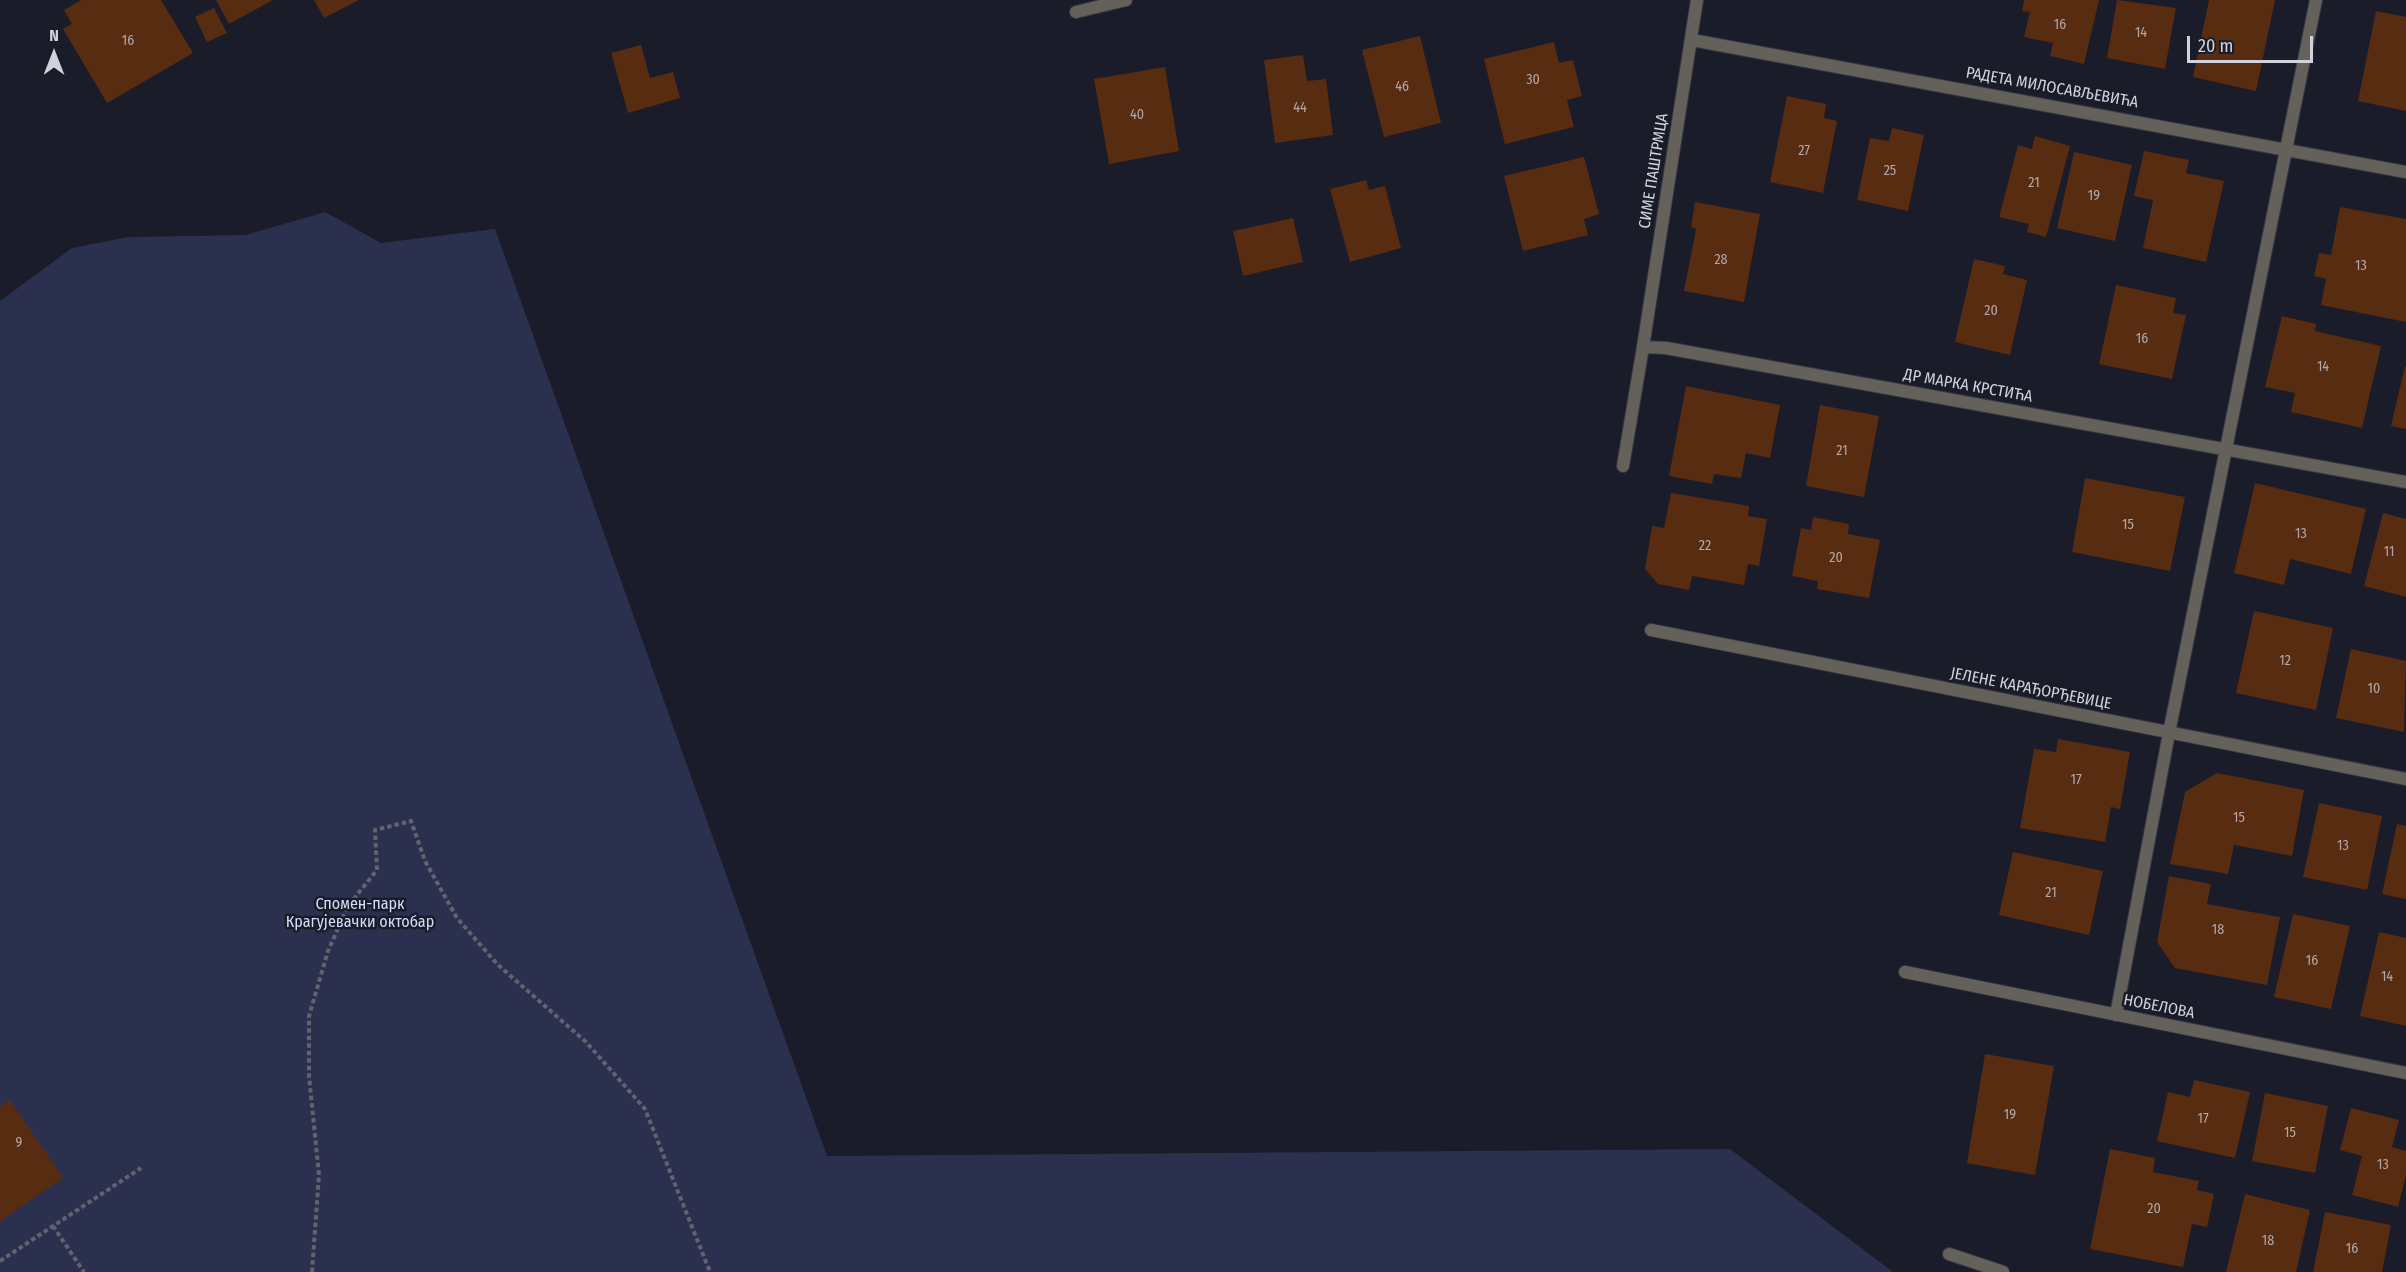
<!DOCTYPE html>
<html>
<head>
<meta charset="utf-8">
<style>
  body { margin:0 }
  #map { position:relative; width:2406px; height:1272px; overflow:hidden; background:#1a1c29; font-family:"Fira Sans Condensed",sans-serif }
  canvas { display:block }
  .north { position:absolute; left:24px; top:24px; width:60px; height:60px; -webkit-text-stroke:4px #1a1c29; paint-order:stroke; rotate:0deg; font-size:16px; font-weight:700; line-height:24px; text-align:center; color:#d0d2dc }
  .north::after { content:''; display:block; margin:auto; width:21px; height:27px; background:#d0d2dc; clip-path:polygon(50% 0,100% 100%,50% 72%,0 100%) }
  .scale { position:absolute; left:2187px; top:36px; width:126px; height:27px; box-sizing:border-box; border:3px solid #d0d2dc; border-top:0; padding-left:8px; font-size:18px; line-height:21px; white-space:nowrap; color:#d0d2dc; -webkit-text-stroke:4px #1a1c29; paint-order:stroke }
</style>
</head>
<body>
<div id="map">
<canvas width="2406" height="1272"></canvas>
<div class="north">N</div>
<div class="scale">20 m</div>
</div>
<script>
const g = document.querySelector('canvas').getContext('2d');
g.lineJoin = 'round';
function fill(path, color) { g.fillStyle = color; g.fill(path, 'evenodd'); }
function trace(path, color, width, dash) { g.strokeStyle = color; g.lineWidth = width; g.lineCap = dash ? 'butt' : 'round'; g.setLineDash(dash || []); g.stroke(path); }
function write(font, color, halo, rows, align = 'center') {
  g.font = font + ' "Fira Sans Condensed",sans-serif'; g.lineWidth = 5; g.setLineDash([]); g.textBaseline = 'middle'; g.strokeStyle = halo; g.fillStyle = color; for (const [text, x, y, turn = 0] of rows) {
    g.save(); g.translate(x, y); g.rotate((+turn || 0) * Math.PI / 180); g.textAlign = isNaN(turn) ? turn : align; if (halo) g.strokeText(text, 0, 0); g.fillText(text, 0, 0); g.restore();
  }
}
fill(new Path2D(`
  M325,212L381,243L495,229L827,1156L1730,1149L1893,1272H0V301L72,248L128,237L246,235Z`), '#2b304f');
fill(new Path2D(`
  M81,0H161L193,53L107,103L63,29L72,24L64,10Z
  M216,0H273L229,24Z
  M314,0H359L324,18Z
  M2024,0H2099L2084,64L2050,56L2053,43L2024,37L2030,12L2022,11Z
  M2117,0L2176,8L2165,69L2107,58Z
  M2209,0H2275L2256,91L2193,77Z
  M214,8L227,33L207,42L195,17Z
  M2376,11L2406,17V111L2358,101Z
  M1420,36L1441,123L1384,137L1362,50Z
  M1554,42L1559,63L1573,60L1582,96L1567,100L1574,127L1505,144L1484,59Z
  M641,45L650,78L673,72L680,98L628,113L611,53Z
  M1303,55L1307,81L1326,79L1333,135L1275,143L1264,60Z
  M1165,67L1179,151L1109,164L1094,79Z
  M1787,96L1826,104L1824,118L1837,121L1823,193L1770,182Z
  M1892,128L1924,135L1908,211L1857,200L1870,138L1889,141Z
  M2035,136L2070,146L2046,237L2027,232L2029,224L1999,217L2018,145L2032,149Z
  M2144,151L2189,160L2186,173L2224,181L2206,262L2143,248L2153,200L2134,196Z
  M2074,152L2132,165L2115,241L2057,228Z
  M1584,157L1599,214L1584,219L1588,235L1523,251L1504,176Z
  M1366,180L1369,190L1385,186L1401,248L1350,262L1330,189Z
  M1695,202L1760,214L1744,302L1684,291L1696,229L1691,227Z
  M2340,207L2406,219V322L2321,305L2326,279L2314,276L2319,253L2331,255Z
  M1293,218L1303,262L1243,276L1233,231Z
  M1974,259L2005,266L2003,274L2027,280L2010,355L1955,342Z
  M2116,285L2176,298L2173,313L2186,315L2172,379L2099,364Z
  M2282,316L2316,324L2315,331L2381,346L2362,428L2291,412L2295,393L2265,387Z
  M2405,366H2406V429L2391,426Z
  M1686,386L1780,405L1770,458L1746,453L1741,478L1714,474L1712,484L1669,476Z
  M1820,405L1879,416L1864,497L1806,486Z
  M2085,478L2185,497L2170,571L2072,552Z
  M2255,483L2366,509L2351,574L2290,559L2284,585L2234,573Z
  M1671,493L1749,506L1748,516L1767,519L1759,566L1748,564L1744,585L1692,576L1689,590L1658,584L1645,569L1652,526L1664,528Z
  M2383,513L2406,519V597L2364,586Z
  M1813,517L1849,524L1848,534L1880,540L1869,598L1817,589L1818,581L1792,576L1801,528L1811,530Z
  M2254,611L2333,628L2316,710L2236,693Z
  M2351,649L2406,661L2404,732L2336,718Z
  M2058,739L2130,752L2120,809L2111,807L2105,842L2020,828L2034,749L2056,752Z
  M2217,773L2304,790L2292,856L2234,845L2228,874L2170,864L2185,792Z
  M2319,803L2382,816L2367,890L2303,877Z
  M2397,824L2406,826V899L2382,894Z
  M2013,852L2103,871L2089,935L1999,915Z
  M2169,876L2211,884L2207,904L2280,917L2267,985L2175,968L2157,942Z
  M2293,914L2350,926L2331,1009L2274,997Z
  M2379,932L2406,938V1026L2360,1016Z
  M1985,1054L2054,1066L2035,1175L1967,1163Z
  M2194,1080L2250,1092L2235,1158L2157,1141L2168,1092L2190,1097Z
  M2265,1093L2328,1106L2315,1173L2252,1161Z
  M10,1100L63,1178L0,1221V1107Z
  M2351,1108L2399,1120L2392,1147L2406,1151V1175L2398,1207L2352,1195L2362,1156L2340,1150Z
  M2110,1149L2155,1158L2153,1172L2199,1181L2197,1190L2214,1194L2207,1227L2192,1224L2183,1267L2090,1249Z
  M2245,1194L2310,1210L2296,1272H2226Z
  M2325,1212L2391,1225L2382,1272H2313Z`), '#572c11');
const street = new Path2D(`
  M1076,12L1126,0
  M1692,40L2406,172
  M1643,347L1697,0
  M1623,466L1643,347L1666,348L2406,482
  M1651,630L2406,779
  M1905,972L2406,1073
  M2116,1015L2169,733L2316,0
  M1949,1254L2003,1272`);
trace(street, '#373946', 14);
trace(new Path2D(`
  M53,1226L84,1272
  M0,1261L141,1168
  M312,1272L319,1175L309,1076V1016L328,951L348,906L377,870L375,830L411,821L425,861L457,918L497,964L586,1042L645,1109L710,1272`), '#61636f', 4, [4.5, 3]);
trace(street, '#64615a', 12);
write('14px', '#b2a8a9', null, [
  ["16",2060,25],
  ["14",2141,33],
  ["16",128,41],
  ["30",1533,80],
  ["46",1402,87],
  ["44",1300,108],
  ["40",1137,115],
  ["27",1804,151],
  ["25",1890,171],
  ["21",2034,183],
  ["19",2094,196],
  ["28",1721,260],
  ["13",2361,266],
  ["20",1991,311],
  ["16",2142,339],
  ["14",2323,367],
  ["21",1842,451],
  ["15",2128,525],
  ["13",2301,534],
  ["22",1705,546],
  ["11",2389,552],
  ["20",1836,558],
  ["12",2285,661],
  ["10",2374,689],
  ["17",2076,780],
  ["15",2239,818],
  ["13",2343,846],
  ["21",2051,893],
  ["18",2218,930],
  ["16",2312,961],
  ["14",2387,977],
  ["19",2010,1115],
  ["17",2203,1119],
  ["15",2290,1133],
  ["9",19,1143],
  ["13",2383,1165],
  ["20",2154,1209],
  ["18",2268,1241],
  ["16",2352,1249]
]);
write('16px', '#d0d2dc', '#1a1c29', [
  ["РАДЕТА МИЛОСАВЉЕВИЋА",2052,88,10],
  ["СИМЕ ПАШТРМЦА",1654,171,-81],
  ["ДР МАРКА КРСТИЋА",1968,386,10],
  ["ЈЕЛЕНЕ КАРАЂОРЂЕВИЦЕ",2031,689,11],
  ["НОБЕЛОВА",2159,1007,11]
]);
write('16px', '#d6dcfa', '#1a1c29', [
  ["Спомен-парк",360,905],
  ["Крагујевачки октобар",360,923]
]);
</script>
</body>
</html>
